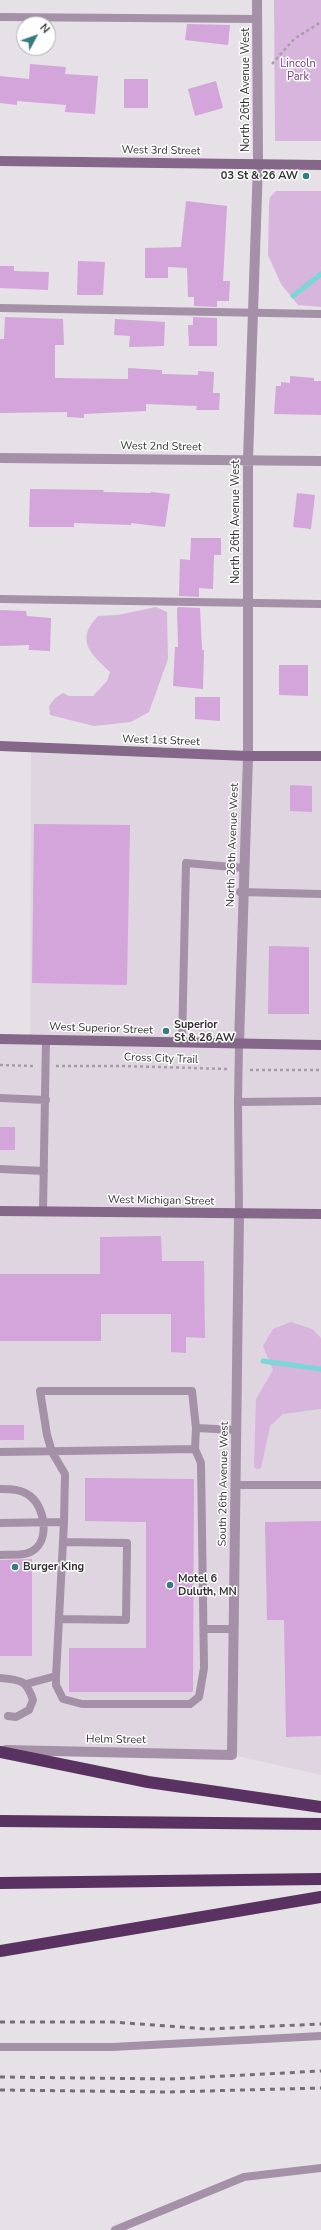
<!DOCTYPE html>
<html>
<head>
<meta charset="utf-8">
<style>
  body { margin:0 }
  #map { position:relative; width:321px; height:2230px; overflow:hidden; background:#e6e1e6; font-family:"Nunito Sans",sans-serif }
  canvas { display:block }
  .north { position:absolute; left:16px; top:16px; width:40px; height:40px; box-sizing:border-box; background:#fff; border:1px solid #aeadae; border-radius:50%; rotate:49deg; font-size:11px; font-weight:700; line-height:16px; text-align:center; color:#343234 }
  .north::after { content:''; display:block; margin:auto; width:14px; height:18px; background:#337d7d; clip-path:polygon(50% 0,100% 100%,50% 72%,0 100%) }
</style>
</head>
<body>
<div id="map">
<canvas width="321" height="2230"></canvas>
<div class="north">N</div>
</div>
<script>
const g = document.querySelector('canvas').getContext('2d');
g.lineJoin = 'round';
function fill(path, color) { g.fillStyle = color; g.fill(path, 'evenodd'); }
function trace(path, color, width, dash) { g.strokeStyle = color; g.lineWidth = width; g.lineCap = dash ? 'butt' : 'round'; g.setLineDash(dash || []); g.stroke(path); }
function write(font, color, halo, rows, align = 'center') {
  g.font = font + ' "Nunito Sans",sans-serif'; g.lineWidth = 3; g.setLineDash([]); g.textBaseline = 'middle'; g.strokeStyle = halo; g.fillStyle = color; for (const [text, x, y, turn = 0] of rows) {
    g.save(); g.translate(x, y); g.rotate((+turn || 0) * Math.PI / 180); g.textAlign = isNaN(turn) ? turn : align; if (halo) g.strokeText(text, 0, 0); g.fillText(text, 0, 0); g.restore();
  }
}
fill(new Path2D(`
  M31,748L321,753V1775L232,1755L0,1749V1039H30Z`), '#dfd5e0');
fill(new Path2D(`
  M274,0H321V141H275Z
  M276,191H321V307L298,305L281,284L268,255L269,204L270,197Z
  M156,607L167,612L168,659L149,712L131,722L94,726L50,715L49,706L55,698L63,693L69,696H93L107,681L110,672C90,653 75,640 98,616L118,615Z
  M291,1322L312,1329L321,1338V1409L283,1414L270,1426L261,1468L257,1469L254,1467L256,1399L273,1370L263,1346L273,1329Z`), '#d7b5dd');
trace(new Path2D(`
  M293,296L321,274
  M263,1361L321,1369`), '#79d8d7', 5);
fill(new Path2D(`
  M187,24L230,25L228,45L185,40Z
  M30,64L66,67L65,74L98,76L95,114L65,112L66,105L17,101V105L0,103V76L29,79Z
  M124,79H148V108H124Z
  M216,81L223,108L195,116L188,89Z
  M186,201L227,206L223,281H230L229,301H217V307L194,306V297H188L187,268L168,267V278H145V248L181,247Z
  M78,261L105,262L103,295H77Z
  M0,266H14V271L49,272L48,290L0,288Z
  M5,317L63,319L64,345H55V378L128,379V368L162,370V374L198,375V371L214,372L213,393H220L219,410H196L197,406L146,404V411L84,414V418L67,417V412L0,413V339H4Z
  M193,317L217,318V346H189L188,325H193Z
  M115,319L165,322L164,346L129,347L130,336L114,335Z
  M290,376L314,378V381H321V415L274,414L276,386H281V382L290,383Z
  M30,489L104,490L103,492L151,493V492L170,494L165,527L131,523V525L74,523V527H29Z
  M297,493L315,495L311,529L293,527Z
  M191,538H221V555H214L213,589L199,588V597L179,596L180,559L190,560Z
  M178,607L200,608L202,650H204L203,689L173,686L175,647H178L177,609Z
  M0,610L26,611L27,616L51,618L50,651L29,650V645L0,646Z
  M279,665H308V696L279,695Z
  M195,697H220V721L195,719Z
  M290,785L312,786V812L290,811Z
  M34,824L130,825L127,985L32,983Z
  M269,946L309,947V1014H268Z
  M0,1127H15V1150H0Z
  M161,1236L162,1261H204L205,1338L186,1337V1353L171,1352V1314H101V1341H0V1274H100V1237Z
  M0,1425H24V1440H0Z
  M85,1478L194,1479L193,1692H69V1648H146V1522L85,1521Z
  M321,1521V1736L286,1737L284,1620H267L265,1522Z
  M32,1559V1656H0V1560Z`), '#d3a5da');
trace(new Path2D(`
  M272,64L294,39L321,22
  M0,1065L33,1066
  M56,1066H123L227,1069
  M250,1070H321`), '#a39fa3', 2.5, [3, 3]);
trace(new Path2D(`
  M0,17L257,19
  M0,308L321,314
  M0,599L321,604
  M240,892L321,894
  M182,1043L186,863L244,868
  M239,1043L238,1102L321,1101
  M0,1098L46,1100
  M238,1102L239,1214
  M0,1169L44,1171
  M43,1211L46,1039
  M0,1452L195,1449L196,1428L236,1430
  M236,1485H321
  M0,1489C10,1489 21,1489 30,1496C46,1508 51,1545 28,1553C20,1556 8,1554 0,1555
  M64,1522L56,1676V1685L63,1699L82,1704H190L199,1697L204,1668L201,1463L195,1449
  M0,1523L64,1522L65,1474L52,1452L47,1435L40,1391H192L196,1428
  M59,1619L126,1620L127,1543L63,1542
  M204,1629H234
  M0,1678C20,1680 26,1679 33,1700L29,1710L16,1717L8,1716
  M26,1684L56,1676
  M0,2047H112L321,2036
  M115,2230L244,2177L321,2168`), '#a490a7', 8);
trace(new Path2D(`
  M0,458L321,461
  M239,1043L248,756V460L258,164L257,0
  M6,1750L232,1755L239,1214`), '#a490a7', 10);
trace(new Path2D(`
  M0,161L321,165
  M0,746L248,756H321
  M0,1039L321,1045
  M0,1211L321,1214`), '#846789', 10);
trace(new Path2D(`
  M0,1752L148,1782L321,1807
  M0,1821L321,1824
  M0,1883L321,1879
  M0,1951L321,1897`), '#5a3261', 12);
trace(new Path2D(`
  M0,2022H113L207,2029L321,2024
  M0,2077L169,2079L321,2071
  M0,2090L167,2092L321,2088`), '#737073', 3, [5, 5]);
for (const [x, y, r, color] of [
  [306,176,4,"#337d7d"],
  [166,1031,4,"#337d7d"],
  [15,1567,4,"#337d7d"],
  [170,1585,4,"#337d7d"]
]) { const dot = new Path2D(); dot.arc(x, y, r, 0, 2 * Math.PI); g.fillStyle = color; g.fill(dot); trace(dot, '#fff', 1.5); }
write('11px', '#743c7e', '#fff', [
  ["Lincoln",298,64],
  ["Park",298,77]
]);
write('11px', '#343234', '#fff', [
  ["North 26th Avenue West",246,90,-90],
  ["West 3rd Street",161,151,1],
  ["West 2nd Street",161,447,1],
  ["North 26th Avenue West",236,522,-90],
  ["West 1st Street",161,741,2],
  ["North 26th Avenue West",233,845,-88],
  ["West Superior Street",101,1029,2],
  ["Cross City Trail",161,1059,2],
  ["West Michigan Street",161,1201,1],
  ["South 26th Avenue West",224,1484,-89],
  ["Helm Street",116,1740,1]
]);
write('bold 11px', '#343234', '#fff', [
  ["03 St & 26 AW",298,176,"right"],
  ["Superior",174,1025],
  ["St & 26 AW",174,1038],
  ["Burger King",23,1567],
  ["Motel 6",178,1579],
  ["Duluth, MN",178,1592]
], 'left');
</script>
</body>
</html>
